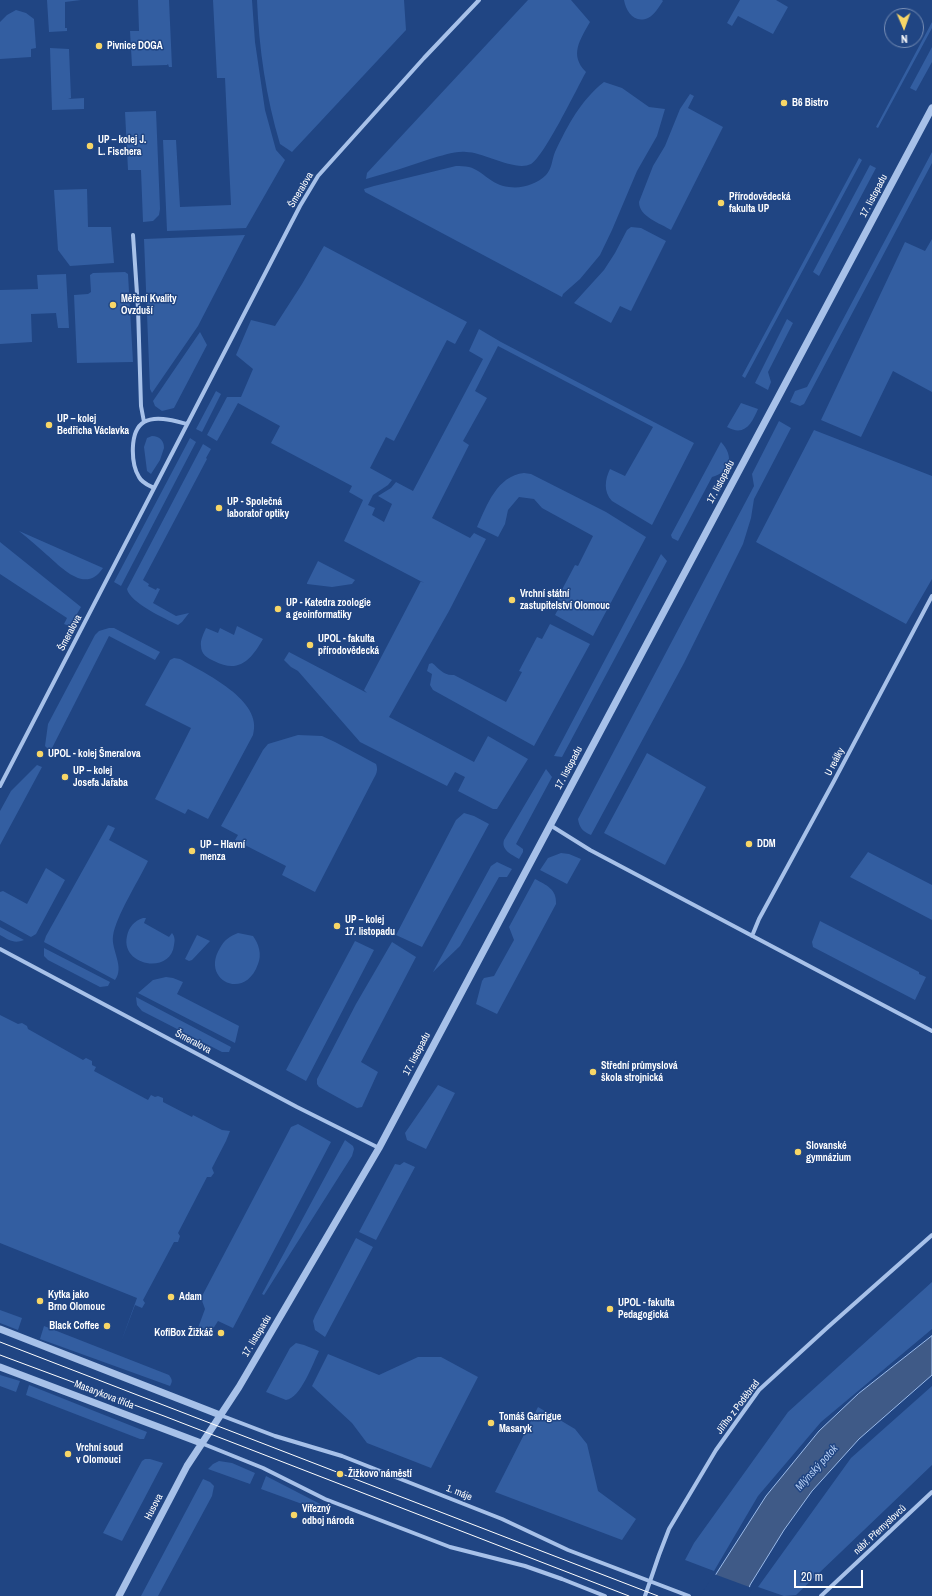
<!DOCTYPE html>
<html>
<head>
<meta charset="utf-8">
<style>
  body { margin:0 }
  #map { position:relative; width:932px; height:1596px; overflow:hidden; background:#204583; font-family:"Archivo Narrow",sans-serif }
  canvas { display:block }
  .north { position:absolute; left:884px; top:8px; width:40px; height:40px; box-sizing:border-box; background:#204583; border:1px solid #798fb5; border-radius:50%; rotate:178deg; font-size:11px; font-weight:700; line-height:16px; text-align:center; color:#fff }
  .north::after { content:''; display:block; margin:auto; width:14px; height:18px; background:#f7d667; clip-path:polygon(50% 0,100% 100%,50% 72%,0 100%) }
  .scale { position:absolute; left:794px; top:1570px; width:69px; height:18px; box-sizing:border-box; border:2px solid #fff; border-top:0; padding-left:5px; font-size:12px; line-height:14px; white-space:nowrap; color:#fff; -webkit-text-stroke:3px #204583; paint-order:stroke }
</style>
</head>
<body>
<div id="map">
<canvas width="932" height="1596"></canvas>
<div class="north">N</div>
<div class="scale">20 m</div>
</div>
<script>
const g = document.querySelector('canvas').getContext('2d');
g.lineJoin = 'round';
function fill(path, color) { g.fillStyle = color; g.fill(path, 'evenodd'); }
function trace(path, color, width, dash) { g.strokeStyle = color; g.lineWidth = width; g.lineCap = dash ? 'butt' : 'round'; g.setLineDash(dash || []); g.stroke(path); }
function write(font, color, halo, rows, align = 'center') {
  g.font = font + ' "Archivo Narrow",sans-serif'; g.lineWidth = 3; g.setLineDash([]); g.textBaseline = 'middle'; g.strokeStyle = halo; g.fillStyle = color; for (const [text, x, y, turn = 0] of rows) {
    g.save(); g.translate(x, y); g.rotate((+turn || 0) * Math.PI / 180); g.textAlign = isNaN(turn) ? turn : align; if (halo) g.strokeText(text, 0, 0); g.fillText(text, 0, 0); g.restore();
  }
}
fill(new Path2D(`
  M47,0H81L65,2V28H67V31L49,32Z
  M138,0H169L172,67H169L168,64L167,65L132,66L130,31H139Z
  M213,0H252L255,42L265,110L276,150L285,160L246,228L167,231L163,140H176L180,207L231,205L225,78H217Z
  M257,0H404L406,30L292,152L280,144C266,97 259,49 257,0Z
  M528,0H571L590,22C580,40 569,55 586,72C577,88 544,157 531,164C515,172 484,152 466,152C454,151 442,156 430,159C409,166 388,173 366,179L367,173Z
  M624,0H662L663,1C659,7 654,15 648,18C634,24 626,11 624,0Z
  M740,0H776L788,7L773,34L738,16L732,26L727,23Z
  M16,10L26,13L34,19L36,48L31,49V57L0,59V22L7,15Z
  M932,22V28L878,128L876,127Z
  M932,47V62L916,91L910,88Z
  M50,48L69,49L71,98L68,99L84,98V109L52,110Z
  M604,82L622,88L649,107L665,109L657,136L637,171L612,230L600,255L580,279L563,294L562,297L365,192L364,189L374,186L456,166C460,166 465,166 469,167C484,171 490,185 509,187C522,189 537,184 546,175C552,169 552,159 555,152C568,125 580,101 604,82Z
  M690,94L694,96L688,108L723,127L671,230C660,223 639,217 639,202L653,166L665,146L680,109Z
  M156,111L160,209L159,215L153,221L143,222L141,170H128L125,112Z
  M932,152V163L804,404L800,406L790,402L795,391L807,387Z
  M859,158L862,160L745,378L742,376Z
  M870,165L876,168L819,276L813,272Z
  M87,189L88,227H111L114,263L70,266L58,250L54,190Z
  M631,227L641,228L666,241L631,311L620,306L611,323L574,303L604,270L615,253L627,230Z
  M245,235L198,326L152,393L150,389L144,239Z
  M932,239V392L893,371L861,437L821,420L905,242L925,251Z
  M324,246L467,322L455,344L447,340L394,441L386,437L370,468L392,480L388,485L373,495L368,505L375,508L372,515L384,522L392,504L378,496L391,488L396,482L413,491L483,359L469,351L479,329L501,342L694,443L652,525L612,501C603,492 605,479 610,469L625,476L653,427L498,346L475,391L487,398L463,441L469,445L432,518L470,538L474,533L486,539L449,611L389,717L474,762L488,736L528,759L497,809H493L458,791L465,777L455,772L447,786L360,742L298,671L291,667L284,660L289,652L367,693L364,690L421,581L424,583L344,541L363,500L349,492L352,486L271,443L280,426L238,403L217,441L207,435L227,397H241L253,369L236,355L251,320L275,326L302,284Z
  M125,272L128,274L133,362L77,363L74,295L88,294L91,292L90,275L93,273Z
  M66,274L69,328H58L56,313L31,314L32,342L0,344V290L38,289L37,275Z
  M787,319L793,323L768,372L771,382L768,390L755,383Z
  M200,332L207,345L174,408L162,411L155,406L153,401Z
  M216,391L221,394L202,432L196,429Z
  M741,403L758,409C752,423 745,437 727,427Z
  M779,421L791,428L754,499L751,518L743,544L684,663L591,835C583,832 579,827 578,819L754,486L752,474Z
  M814,430L932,476V579L906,624L756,542Z
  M152,436C160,436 164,441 164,448L160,460L151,474L147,471L144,447L147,438Z
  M190,438L196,442L121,586L114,582Z
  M721,442C735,457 730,472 712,477L678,541L672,538L671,535Z
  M203,444L211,449L206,458L207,459L143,580L149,584L148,586L156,590L157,588L160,589L153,603L176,616L189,613L182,622L178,625C166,619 130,603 127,589Z
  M524,473L531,474L606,512L646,537L593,636L555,615L562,602L557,599L575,565L578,566L593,536L542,508L534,499L519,497L508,510L505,524L498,537L477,527C487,505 497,476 524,473Z
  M19,531L103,568C86,594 63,569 47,555C38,547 29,539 19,531Z
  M0,542L81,607L70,626L64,624L67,618L0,574Z
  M661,554L667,561L562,757L554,756Z
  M318,561L355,580L352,584L332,587L307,584V583Z
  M550,624L590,644L534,746L433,690L430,685L432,674L427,671L429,664L432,663C439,668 443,676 454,675L506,702L522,672L519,671L537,637L542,639Z
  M237,626L263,639C251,660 239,674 214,661C207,658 201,654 201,646C200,640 204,633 206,628L218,633L220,628L234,635Z
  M109,628H114L160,652L155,660L109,636L51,750H49L45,746L48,724L95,635L99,631Z
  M174,658L180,659C204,673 264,700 253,735L208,819L188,809L185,814L155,799L191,728L145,705L170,660Z
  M298,735L322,736L335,742L376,764C378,769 377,773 374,778L315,892L282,875L286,866L235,840L238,835L221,826L263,750L268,744Z
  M647,753L706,787L665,865L604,833Z
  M37,765L42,767L0,845V811L11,791Z
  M546,769L552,777L516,844L523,849V852L519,859C511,854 501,850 504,840Z
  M464,813L474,816L489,824L422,947L396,935L456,820Z
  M108,825L115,828L109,840L148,861C139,880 116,916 113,936C111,950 125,967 115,980L44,942L46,936Z
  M868,852L932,885V920L850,877Z
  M561,853L569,854L581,859L567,884L540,870L548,858Z
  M497,862L512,869L507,877H499L460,946L433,972L491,866Z
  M46,868L65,880L36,934L31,937L0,920V892L3,891L27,904Z
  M535,879C546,885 557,889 556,904L497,1014L476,1004L482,981L484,978L494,976L514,940L509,927Z
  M143,918H146L144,923L169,937L172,933C175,937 175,940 174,945C171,975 120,966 127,936C129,927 134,921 143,918Z
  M820,921L919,972V974L926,977L915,1000L813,947L812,942Z
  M0,927L24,940C14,944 9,940 0,935Z
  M238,933L253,936C259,944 262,955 258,964C245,1002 200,980 220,948C224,940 230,936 238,933Z
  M197,935L210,941L192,960L189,961L185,959Z
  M355,941L374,950L306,1081L286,1070Z
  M392,942L416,957L361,1062L378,1072L362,1107L357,1108L319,1087L317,1084V1079L356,1004Z
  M44,948L110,982L108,986L100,987L48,960L44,956Z
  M166,977L173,978L183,982L177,994L239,1026L235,1043L138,993L153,980Z
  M136,997L231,1047L229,1052H222L142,1011L137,1005Z
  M0,1015L18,1024L22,1023L27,1026L28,1029L83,1060L86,1058L92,1061V1065L96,1067L94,1071L148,1100L151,1095L155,1097L158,1096L163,1098V1102L192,1117L193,1115L222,1130L230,1131L226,1141L212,1168L214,1173L211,1177H207L178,1233L180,1236L178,1242H174L143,1300L145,1303L142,1308L135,1305L121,1342L137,1298L0,1243Z
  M438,1085L455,1093L426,1149L407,1140L405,1133Z
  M298,1124L331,1142L233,1328L218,1321L209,1335L198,1328L205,1309L201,1298L291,1127Z
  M345,1140L353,1146L354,1149L352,1156L264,1295L262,1294Z
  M404,1162L415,1167L376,1240L359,1232L395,1164L400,1165Z
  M356,1238L373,1247L325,1337L315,1330L313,1321L315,1316Z
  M932,1282V1329L821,1422L758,1496L714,1571L685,1560L694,1543L788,1412Z
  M0,1310L22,1318L18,1330L0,1323Z
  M44,1326L169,1375C172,1379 173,1381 170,1386L40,1339Z
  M296,1343L304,1345L319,1351C313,1363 301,1398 286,1400L266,1392L290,1348Z
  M328,1354L379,1375L418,1357H441L478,1377L431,1468L367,1443L352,1423L312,1386Z
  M0,1375L20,1381L16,1392L0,1386Z
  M29,1385L147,1432L144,1439H140L26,1395Z
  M932,1386V1465L796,1595L784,1596L758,1587L851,1458Z
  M538,1407L575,1429L587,1444L598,1491L636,1519L622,1540L495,1492Z
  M145,1459H150L163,1463L122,1541L103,1533L142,1461Z
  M219,1461L232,1463L255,1473L250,1484L208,1469L213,1464Z
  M266,1476L326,1507L324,1512L261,1489Z
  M203,1479L210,1482L214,1486L212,1496L158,1596H141Z`), '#335ea1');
const water = new Path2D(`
  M932,1336V1375L859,1439L812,1491L784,1530L750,1585L747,1596H702L766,1496L819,1431L858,1394Z`);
fill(water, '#3f5a87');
trace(water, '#9bbbea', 1);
fill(new Path2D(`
  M714,1574L752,1588L749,1596H700Z`), '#204583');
trace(new Path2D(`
  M133,235L138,308L141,406L144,422
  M154,488C148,485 142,483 139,477C131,464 129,431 144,422C156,415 175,421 187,424
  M0,786L300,206L318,176L424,58L479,0
  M550,825L590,850L932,1031
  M752,936L759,919L834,781L932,596
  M0,949L297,1107L379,1148
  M220,1415L275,1436L342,1456L502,1519L568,1550L689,1596
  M201,1443L263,1468L325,1499L450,1547L525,1566L562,1579L605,1596
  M645,1596L659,1555L669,1529L716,1450L759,1390L828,1327L932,1235
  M821,1596L932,1492`), '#a7c1e9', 4);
trace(new Path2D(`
  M0,1329L220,1415
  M0,1367L201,1443
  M119,1596L187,1466L239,1387L379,1148L527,869L932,108`), '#a7c1e9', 7);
trace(new Path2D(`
  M0,1342L658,1596
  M0,1355L164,1416L629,1596`), '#fff', 1);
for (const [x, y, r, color] of [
  [99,46,4,"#f7d667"],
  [784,103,4,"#f7d667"],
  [90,146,4,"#f7d667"],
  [721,203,4,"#f7d667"],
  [113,305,4,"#f7d667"],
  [49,425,4,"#f7d667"],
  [219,508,4,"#f7d667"],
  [512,600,4,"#f7d667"],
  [278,609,4,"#f7d667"],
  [310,645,4,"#f7d667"],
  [40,754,4,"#f7d667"],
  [65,777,4,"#f7d667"],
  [749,844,4,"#f7d667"],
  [192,851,4,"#f7d667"],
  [337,926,4,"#f7d667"],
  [593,1072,4,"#f7d667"],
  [798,1152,4,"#f7d667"],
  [171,1297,4,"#f7d667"],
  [40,1301,4,"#f7d667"],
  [610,1309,4,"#f7d667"],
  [107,1326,4,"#f7d667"],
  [221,1333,4,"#f7d667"],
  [491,1423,4,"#f7d667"],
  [68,1454,4,"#f7d667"],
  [340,1474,4,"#f7d667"],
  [294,1515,4,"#f7d667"]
]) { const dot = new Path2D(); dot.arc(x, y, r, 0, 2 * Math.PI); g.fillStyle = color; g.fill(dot); trace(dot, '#204583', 1.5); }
write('bold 10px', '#fff', '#204583', [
  ["Pivnice DOGA",107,46],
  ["B6 Bistro",792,103],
  ["UP – kolej J.",98,140],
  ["L. Fischera",98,152],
  ["Přírodovědecká",729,197],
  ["fakulta UP",729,209],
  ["Měření Kvality",121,299],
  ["Ovzduší",121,311],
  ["UP – kolej",57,419],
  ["Bedřicha Václavka",57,431],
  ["UP - Společná",227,502],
  ["laboratoř optiky",227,514],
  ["Vrchní státní",520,594],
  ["zastupitelství Olomouc",520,606],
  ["UP - Katedra zoologie",286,603],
  ["a geoinformatiky",286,615],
  ["UPOL - fakulta",318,639],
  ["přírodovědecká",318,651],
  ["UPOL - kolej Šmeralova",48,754],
  ["UP – kolej",73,771],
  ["Josefa Jařaba",73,783],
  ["DDM",757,844],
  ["UP – Hlavní",200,845],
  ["menza",200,857],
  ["UP – kolej",345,920],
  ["17. listopadu",345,932],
  ["Střední průmyslová",601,1066],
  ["škola strojnická",601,1078],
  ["Slovanské",806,1146],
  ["gymnázium",806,1158],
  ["Kytka jako",48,1295],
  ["Brno Olomouc",48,1307],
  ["Adam",179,1297],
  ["UPOL - fakulta",618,1303],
  ["Pedagogická",618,1315],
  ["Black Coffee",99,1326,"right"],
  ["KofiBox Žižkáč",213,1333,"right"],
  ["Tomáš Garrigue",499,1417],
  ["Masaryk",499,1429],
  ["Vrchní soud",76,1448],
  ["v Olomouci",76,1460],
  ["Žižkovo náměstí",348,1474],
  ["Víťezný",302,1509],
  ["odboj národa",302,1521]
], 'left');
write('10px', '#fff', '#204583', [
  ["Šmeralova",301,190,-59],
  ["17. listopadu",874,196,-62],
  ["17. listopadu",721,482,-62],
  ["Šmeralova",70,633,-62],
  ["U reálky",835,762,-62],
  ["17. listopadu",569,768,-62],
  ["Šmeralova",193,1042,28],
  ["17. listopadu",417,1054,-62],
  ["17. listopadu",257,1336,-59],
  ["Masarykova třída",104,1395,21],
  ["Jiřího z Poděbrad",738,1407,-53],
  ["1. máje",459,1493,22],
  ["Husova",154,1507,-63],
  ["nábř. Přemyslovců",880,1530,-43]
]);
write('italic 11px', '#b2cbf1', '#204583', [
  ["Mlýnský potok",817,1468,-48]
]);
</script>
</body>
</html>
